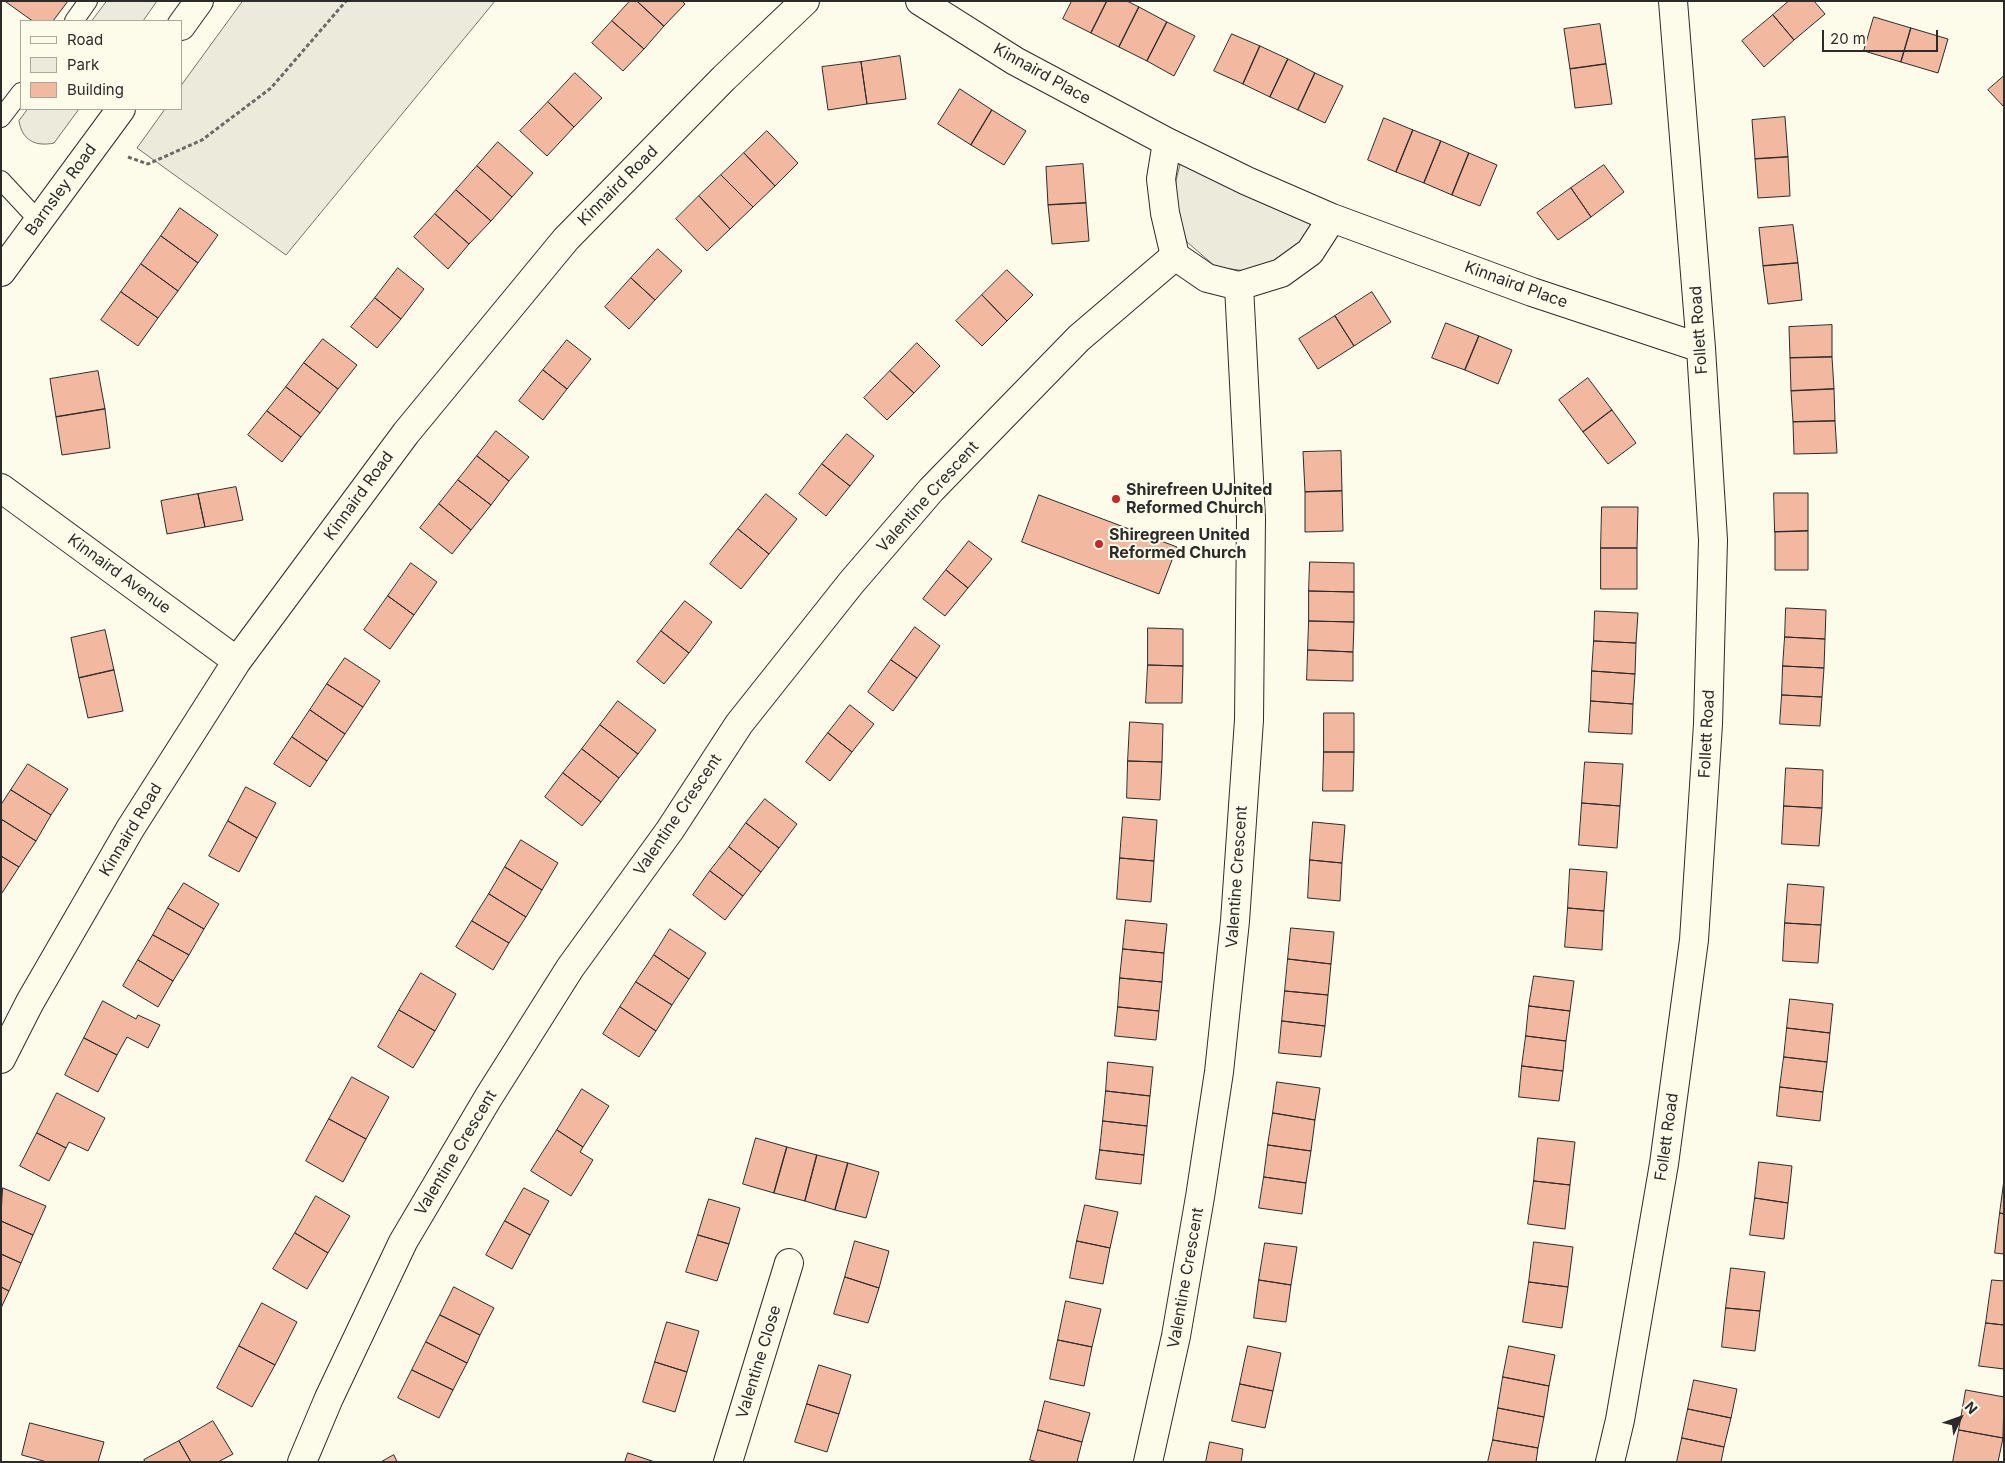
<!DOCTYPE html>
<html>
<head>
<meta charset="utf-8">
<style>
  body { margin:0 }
  #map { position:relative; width:2005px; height:1463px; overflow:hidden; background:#fdfbea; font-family:Inter,sans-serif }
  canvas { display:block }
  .frame { position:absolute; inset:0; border:2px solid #2b2b2b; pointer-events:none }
  .legend { position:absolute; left:20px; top:20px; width:162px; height:90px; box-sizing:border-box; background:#fdfbea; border:1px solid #a9a89e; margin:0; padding:6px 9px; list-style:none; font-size:15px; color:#2b2b2b }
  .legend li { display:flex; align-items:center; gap:10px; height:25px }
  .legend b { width:25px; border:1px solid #a9a89e }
  .north { position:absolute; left:1935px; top:1393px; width:50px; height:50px; -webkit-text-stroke:4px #fdfbea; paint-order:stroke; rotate:48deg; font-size:14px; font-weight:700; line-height:20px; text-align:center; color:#2b2b2b }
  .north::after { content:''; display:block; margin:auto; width:18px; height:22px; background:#2b2b2b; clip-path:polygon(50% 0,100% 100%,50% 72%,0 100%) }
  .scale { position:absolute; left:1822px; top:30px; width:116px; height:22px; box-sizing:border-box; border:2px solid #2b2b2b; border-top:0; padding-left:6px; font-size:15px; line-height:18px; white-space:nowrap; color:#2b2b2b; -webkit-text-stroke:4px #fdfbea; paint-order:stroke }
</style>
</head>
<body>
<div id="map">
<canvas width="2005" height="1463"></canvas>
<div class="frame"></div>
<ul class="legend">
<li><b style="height:6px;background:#fdfbea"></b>Road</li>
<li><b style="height:14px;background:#ecebdb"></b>Park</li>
<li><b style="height:14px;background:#f2b8a0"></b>Building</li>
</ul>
<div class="north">N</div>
<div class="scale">20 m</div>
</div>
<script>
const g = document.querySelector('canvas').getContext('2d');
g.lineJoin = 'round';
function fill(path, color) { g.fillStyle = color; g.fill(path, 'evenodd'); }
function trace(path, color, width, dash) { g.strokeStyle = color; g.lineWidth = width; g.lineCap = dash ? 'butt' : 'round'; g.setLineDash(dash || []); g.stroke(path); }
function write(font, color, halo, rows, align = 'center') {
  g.font = font + ' Inter,sans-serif'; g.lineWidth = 4; g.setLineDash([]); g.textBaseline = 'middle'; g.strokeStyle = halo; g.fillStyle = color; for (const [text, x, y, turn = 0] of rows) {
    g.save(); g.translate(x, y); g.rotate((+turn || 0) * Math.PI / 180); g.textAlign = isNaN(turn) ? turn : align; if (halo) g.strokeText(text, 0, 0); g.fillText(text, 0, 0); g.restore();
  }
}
const green = new Path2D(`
  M107,1H157L143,21H92Z
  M243,1H495L286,255L137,148L165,109H181V86Z
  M28,109H79L54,143C35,147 22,140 19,121Z
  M1181,162L1316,223L1290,254L1254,272L1216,267L1187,242L1176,213V181Z`);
fill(green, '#ecebdb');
trace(green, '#74746e', 1);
const building = new Path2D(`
  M5,1H68L53,21H33Z
  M630,1H637L664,26L644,49L612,21Z
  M637,1H682L685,4L664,26Z
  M1072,1H1107L1091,33L1063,19Z
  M1107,1H1127L1139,7L1119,47L1091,33Z
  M1789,1H1814L1825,14L1794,40L1773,15Z
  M1139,7L1167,22L1147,61L1119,47Z
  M1773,15L1794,40L1764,67L1742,41Z
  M1874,17L1911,28L1901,62L1864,51Z
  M612,21L644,49L623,71L592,43Z
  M1167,22L1195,36L1174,76L1147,61Z
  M1600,24L1606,64L1570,69L1564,29Z
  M1911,28L1948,39L1938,73L1901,62Z
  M1232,34L1260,46L1243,84L1214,71Z
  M1260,46L1288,59L1270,97L1243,84Z
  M900,56L906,99L867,104L861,62Z
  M1288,59L1315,73L1298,110L1270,97Z
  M861,62L867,104L828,110L822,67Z
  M1606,64L1612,104L1575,108L1570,69Z
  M575,73L602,98L574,127L548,102Z
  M1315,73L1343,86L1325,123L1298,110Z
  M2004,76V107L1988,90Z
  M960,89L992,110L971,145L938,124Z
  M548,102L574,127L547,156L520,131Z
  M992,110L1026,131L1004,165L971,145Z
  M1785,117L1788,157L1755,159L1752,120Z
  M1384,118L1413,130L1396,172L1368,160Z
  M1413,130L1441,141L1424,183L1396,172Z
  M767,131L798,163L775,186L744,153Z
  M1441,141L1469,153L1452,195L1424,183Z
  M498,142L533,173L512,197L477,166Z
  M744,153L775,186L753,207L721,175Z
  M1469,153L1497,165L1480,206L1452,195Z
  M1788,157L1790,196L1758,198L1755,159Z
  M1083,164L1086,203L1048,205L1046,167Z
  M1604,165L1624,192L1591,217L1571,188Z
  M477,166L512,197L491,221L456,190Z
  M721,175L753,207L730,229L699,196Z
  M1571,188L1591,217L1558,240L1537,213Z
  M456,190L491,221L469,244L435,214Z
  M699,196L730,229L707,251L676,219Z
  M1086,203L1089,241L1052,244L1048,205Z
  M180,208L218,235L198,263L161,236Z
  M435,214L469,244L448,269L414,237Z
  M1793,225L1798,263L1763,266L1759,228Z
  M161,236L198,263L178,291L141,264Z
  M658,249L682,271L655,300L631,278Z
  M1798,263L1802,300L1768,304L1763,266Z
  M141,264L178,291L158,318L121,292Z
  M398,268L424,289L401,319L375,298Z
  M1007,270L1033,295L1007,321L982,295Z
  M631,278L655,300L629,329L605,307Z
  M121,292L158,318L138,346L101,320Z
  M1372,292L1391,322L1354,346L1335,316Z
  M982,295L1007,321L982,346L956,321Z
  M375,298L401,319L377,348L351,327Z
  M1335,316L1354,346L1318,369L1299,339Z
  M1446,323L1479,336L1465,370L1432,358Z
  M1832,325V357L1790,358L1789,327Z
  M1479,336L1512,350L1498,384L1465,370Z
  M323,339L357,365L338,389L304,363Z
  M567,340L591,359L567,389L543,370Z
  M917,343L940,366L914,393L890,371Z
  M1832,357L1834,389L1791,391L1790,358Z
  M304,363L338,389L320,413L286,387Z
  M543,370L567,389L543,420L519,401Z
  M98,371L105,409L56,417L50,379Z
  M890,371L914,393L887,420L864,398Z
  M1588,378L1612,410L1583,432L1559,400Z
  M286,387L320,413L301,437L267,411Z
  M1834,389L1835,421L1793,422L1791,391Z
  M105,409L110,448L62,455L56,417Z
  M1612,410L1636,443L1608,464L1583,432Z
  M267,411L301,437L282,462L248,435Z
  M1835,421L1837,453L1794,454L1793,422Z
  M496,431L529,457L509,481L477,456Z
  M847,434L874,456L850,486L822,464Z
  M1341,451L1342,491L1305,492L1303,452Z
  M477,456L509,481L491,505L458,480Z
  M822,464L850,486L826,516L799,494Z
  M458,480L491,505L471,530L439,504Z
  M236,487L243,520L205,527L198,494Z
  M1342,491L1343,531L1305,532V492Z
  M1774,493H1808V531L1775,532Z
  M198,494L205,527L167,534L161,501Z
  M766,494L797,519L769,554L738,529Z
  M1039,495L1177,547L1159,594L1022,542Z
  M439,504L471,530L452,554L420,528Z
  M1602,507H1638L1637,548H1601Z
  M738,529L769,554L741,589L710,564Z
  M1808,531V570H1775V532Z
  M969,541L992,559L968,588L946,570Z
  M1601,548H1637V589H1601Z
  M1310,562L1354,563V592L1309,591Z
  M411,563L437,582L414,615L388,596Z
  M946,570L968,588L945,616L923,599Z
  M1309,591L1354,592V622L1309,621Z
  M388,596L414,615L390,649L364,630Z
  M685,601L712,622L689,653L661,631Z
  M1786,608L1826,610L1825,639L1785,637Z
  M1595,611L1638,613L1636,643L1594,641Z
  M1309,621L1354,622L1353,652L1308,650Z
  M915,627L940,646L917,678L891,660Z
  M1148,628L1183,629V666L1148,665Z
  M105,630L114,670L79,678L71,638Z
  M661,631L689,653L664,684L637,662Z
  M1785,637L1825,639L1824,668L1783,666Z
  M1594,641L1636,643L1635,674L1592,671Z
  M1308,650L1353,652V681L1307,680Z
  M345,658L380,681L363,707L327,684Z
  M891,660L917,678L893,711L868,692Z
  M1148,665L1183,666L1182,703H1146Z
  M1783,666L1824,668L1822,697L1782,695Z
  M114,670L123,711L88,718L79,678Z
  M1592,671L1635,674L1633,704L1591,701Z
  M327,684L363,707L345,734L310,710Z
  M1782,695L1822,697L1820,726L1780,724Z
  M618,701L656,730L638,754L600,725Z
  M1591,701L1633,704L1632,734L1589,732Z
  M850,705L874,724L852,752L828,733Z
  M310,710L345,734L327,761L292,737Z
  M1324,713H1354V752H1324Z
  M1130,722L1163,724L1162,762L1128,761Z
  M600,725L638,754L619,778L582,749Z
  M828,733L852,752L830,781L806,762Z
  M292,737L327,761L310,787L274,764Z
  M582,749L619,778L601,802L563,773Z
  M1324,752H1354L1353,791H1323Z
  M1128,761L1162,762L1160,800L1127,798Z
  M1585,762L1623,764L1620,806L1582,803Z
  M28,764L68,789L51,815L11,790Z
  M1786,768L1823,770L1822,808L1784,806Z
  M563,773L601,802L582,826L545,797Z
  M246,787L276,803L257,838L228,821Z
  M11,790L51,815L36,841L1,819V805Z
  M765,799L797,824L779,848L746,823Z
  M1582,803L1620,806L1617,848L1579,845Z
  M1784,806L1822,808L1819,846L1782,844Z
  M1123,817L1157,820L1154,861L1120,858Z
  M1,819L36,841L19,867L1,856Z
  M228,821L257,838L239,872L209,856Z
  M1313,822L1345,825L1342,863L1310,860Z
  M746,823L779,848L761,872L729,847Z
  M521,840L558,863L542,890L505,867Z
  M729,847L761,872L743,896L710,871Z
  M1,856L19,867L2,893L1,892Z
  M1120,858L1154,861L1151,902L1117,899Z
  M1310,860L1342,863L1340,901L1308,898Z
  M505,867L542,890L526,917L489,894Z
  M1570,869L1607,872L1604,911L1568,908Z
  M710,871L743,896L725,920L693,895Z
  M184,883L219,904L204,929L168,908Z
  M1788,884L1824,887L1821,925L1785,923Z
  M489,894L526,917L509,943L472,921Z
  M168,908L204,929L189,955L153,935Z
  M1568,908L1604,911L1602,950L1565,947Z
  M1126,920L1167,924L1164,953L1123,949Z
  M472,921L509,943L493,970L456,947Z
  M1785,923L1821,925L1818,963L1783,961Z
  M1291,928L1334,932L1331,964L1288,959Z
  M670,929L706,953L689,979L654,955Z
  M153,935L189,955L173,981L138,960Z
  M1123,949L1164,953L1162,982L1120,978Z
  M654,955L689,979L672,1005L636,982Z
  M1288,959L1331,964L1328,995L1285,991Z
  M138,960L173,981L158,1007L123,986Z
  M421,973L456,994L435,1031L399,1010Z
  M1534,976L1574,981L1570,1011L1529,1006Z
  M1120,978L1162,982L1159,1011L1118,1007Z
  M636,982L672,1005L656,1031L620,1007Z
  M1285,991L1328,995L1325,1026L1282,1021Z
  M1790,999L1833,1004L1830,1033L1787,1028Z
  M103,1001L136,1019L138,1015L160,1025L148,1048L127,1037L117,1055L84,1038Z
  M1529,1006L1570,1011L1566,1041L1526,1036Z
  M620,1007L656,1031L639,1057L603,1034Z
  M1118,1007L1159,1011L1156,1040L1115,1036Z
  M399,1010L435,1031L413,1068L378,1047Z
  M1282,1021L1325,1026L1321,1057L1279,1053Z
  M1787,1028L1830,1033L1827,1062L1784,1057Z
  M1526,1036L1566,1041L1563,1071L1522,1066Z
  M84,1038L117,1055L98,1092L65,1075Z
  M1784,1057L1827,1062L1823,1092L1780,1087Z
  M1108,1062L1153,1067L1150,1096L1106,1091Z
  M1522,1066L1563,1071L1559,1101L1519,1097Z
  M352,1077L389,1097L366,1139L329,1119Z
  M1277,1082L1320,1088L1315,1120L1273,1113Z
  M1780,1087L1823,1092L1820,1121L1777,1116Z
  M582,1089L609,1106L583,1147L557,1130Z
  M1106,1091L1150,1096L1147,1126L1103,1121Z
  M57,1093L105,1118L88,1151L69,1142L66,1148L37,1133Z
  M1273,1113L1315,1120L1311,1151L1268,1145Z
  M329,1119L366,1139L343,1182L306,1161Z
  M1103,1121L1147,1126L1144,1155L1100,1150Z
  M557,1130L583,1147L580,1152L593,1160L571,1196L531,1171Z
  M37,1133L66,1148L49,1181L20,1166Z
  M756,1138L787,1147L774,1193L743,1184Z
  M1538,1138L1575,1142L1570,1185L1534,1181Z
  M1268,1145L1311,1151L1306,1183L1264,1177Z
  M787,1147L817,1155L805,1201L774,1193Z
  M1100,1150L1144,1155L1141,1184L1096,1179Z
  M817,1155L848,1163L835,1210L805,1201Z
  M1759,1162L1792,1166L1788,1203L1755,1198Z
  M848,1163L879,1172L866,1218L835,1210Z
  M1264,1177L1306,1183L1302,1214L1259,1208Z
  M2004,1180V1214L2000,1213Z
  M1534,1181L1570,1185L1565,1229L1528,1224Z
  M3,1188L46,1206L33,1235L1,1221Z
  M524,1188L549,1201L530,1235L505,1221Z
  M316,1196L350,1216L328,1253L295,1233Z
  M1755,1198L1788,1203L1784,1239L1750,1235Z
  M709,1199L740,1208L729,1244L698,1235Z
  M1085,1205L1118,1212L1110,1248L1077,1241Z
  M2000,1213L2004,1214V1254L1995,1253Z
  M1,1221L33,1235L21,1263L1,1254Z
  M505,1221L530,1235L512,1269L486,1255Z
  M295,1233L328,1253L307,1289L273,1269Z
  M698,1235L729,1244L717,1281L686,1272Z
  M855,1241L889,1251L879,1288L845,1277Z
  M1077,1241L1110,1248L1103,1284L1070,1278Z
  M1534,1242L1573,1247L1568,1287L1529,1282Z
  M1265,1243L1297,1247L1291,1285L1259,1280Z
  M1,1254L21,1263L9,1291L1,1287Z
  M1731,1268L1765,1272L1760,1311L1726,1308Z
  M845,1277L879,1288L868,1323L834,1314Z
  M1259,1280L1291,1285L1286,1322L1254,1318Z
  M1992,1280L2004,1281V1325L1986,1323Z
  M1529,1282L1568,1287L1562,1328L1523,1322Z
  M1,1287L9,1291L1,1308Z
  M454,1287L494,1308L480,1335L440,1315Z
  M1066,1301L1101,1309L1092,1347L1058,1340Z
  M262,1303L297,1322L275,1365L239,1346Z
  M1726,1308L1760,1311L1755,1351L1722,1347Z
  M440,1315L480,1335L467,1363L426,1342Z
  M667,1322L699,1331L687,1372L655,1362Z
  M1986,1323L2004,1325V1369L1979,1366Z
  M1058,1340L1092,1347L1084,1386L1050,1379Z
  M426,1342L467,1363L453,1390L412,1370Z
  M239,1346L275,1365L252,1407L217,1388Z
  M1248,1346L1281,1353L1273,1391L1240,1384Z
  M1509,1346L1555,1355L1549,1386L1503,1377Z
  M655,1362L687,1372L675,1412L643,1402Z
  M819,1365L851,1375L839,1414L807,1404Z
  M412,1370L453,1390L439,1418L398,1398Z
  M1503,1377L1549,1386L1544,1417L1498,1408Z
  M1694,1380L1737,1389L1731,1418L1688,1409Z
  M1240,1384L1273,1391L1265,1428L1232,1421Z
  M1966,1390L2004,1397L2003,1438L1959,1430Z
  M1045,1401L1090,1413L1082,1442L1038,1430Z
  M807,1404L839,1414L827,1452L795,1442Z
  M1498,1408L1544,1417L1538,1448L1493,1440Z
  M1688,1409L1731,1418L1724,1447L1682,1438Z
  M213,1421L233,1454L218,1462H191L179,1441Z
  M30,1423L104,1442L98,1462H47L22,1455Z
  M1038,1430L1082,1442L1077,1462H1038L1030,1460Z
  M1959,1430L2003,1438L1998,1462H1953Z
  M1682,1438L1724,1447L1721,1462H1677Z
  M1493,1440L1538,1448L1536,1462H1488Z
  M179,1441L191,1462H145L144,1460Z
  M1210,1442L1243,1449L1241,1462H1206Z
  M628,1453L655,1462H625Z
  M394,1455L397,1462H381Z`);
fill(building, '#f2b8a0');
trace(building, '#2b2b2b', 1);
const service = new Path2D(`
  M74,21L88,1
  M1,118L21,92
  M1,180L39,221`);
const minor = new Path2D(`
  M920,1L1015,61L1167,142L1247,181L1332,218L1532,292L1701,348
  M1167,142L1161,179L1165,213L1175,256L1207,278L1239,286L1281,273L1310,252L1332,218
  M1,488L237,661
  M1,1059L30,1002L130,829L237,661L406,433L566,239L724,78L805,1
  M302,1462L329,1398L403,1242L488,1098L570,968L670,830L739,724L851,583L931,490L1079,338L1175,256
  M728,1462L789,1263
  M1148,1462L1176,1336L1200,1197L1219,1072L1235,921L1249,720L1251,518L1239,286
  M1610,1462L1620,1420L1664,1164L1694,940L1708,724L1713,540L1701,348L1673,1`);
const primary = new Path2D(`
  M181,26L199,1
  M1,272L121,109`);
trace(service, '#2b2b2b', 20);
trace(minor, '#2b2b2b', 30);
trace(primary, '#2b2b2b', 30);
trace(new Path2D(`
  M128,157L148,164L202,140L271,88L346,1`), '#6a6964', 3, [4, 2.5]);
trace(service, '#fdfbea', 18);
trace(minor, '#fdfbea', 28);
trace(primary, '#fdfbea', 28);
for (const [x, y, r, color] of [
  [1116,499,5,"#c62828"],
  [1099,544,5,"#c62828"]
]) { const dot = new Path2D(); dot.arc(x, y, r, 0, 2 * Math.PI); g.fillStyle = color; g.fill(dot); trace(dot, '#fdfbea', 2); }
write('16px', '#2b2b2b', '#fdfbea', [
  ["Kinnaird Place",1042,74,29],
  ["Kinnaird Road",618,186,-45],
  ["Barnsley Road",61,190,-54],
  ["Kinnaird Place",1516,285,20],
  ["Follett Road",1699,330,-94],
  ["Kinnaird Road",359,496,-54],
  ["Valentine Crescent",928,497,-48],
  ["Kinnaird Avenue",119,574,36],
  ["Follett Road",1707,734,-87],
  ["Valentine Crescent",678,815,-56],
  ["Kinnaird Road",131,830,-59],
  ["Valentine Crescent",1237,877,-86],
  ["Follett Road",1667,1137,-82],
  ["Valentine Crescent",456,1153,-59],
  ["Valentine Crescent",1186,1278,-80],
  ["Valentine Close",759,1362,-73]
]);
write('bold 16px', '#2b2b2b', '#fdfbea', [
  ["Shirefreen UJnited",1126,490],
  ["Reformed Church",1126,508],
  ["Shiregreen United",1109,535],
  ["Reformed Church",1109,553]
], 'left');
</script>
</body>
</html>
